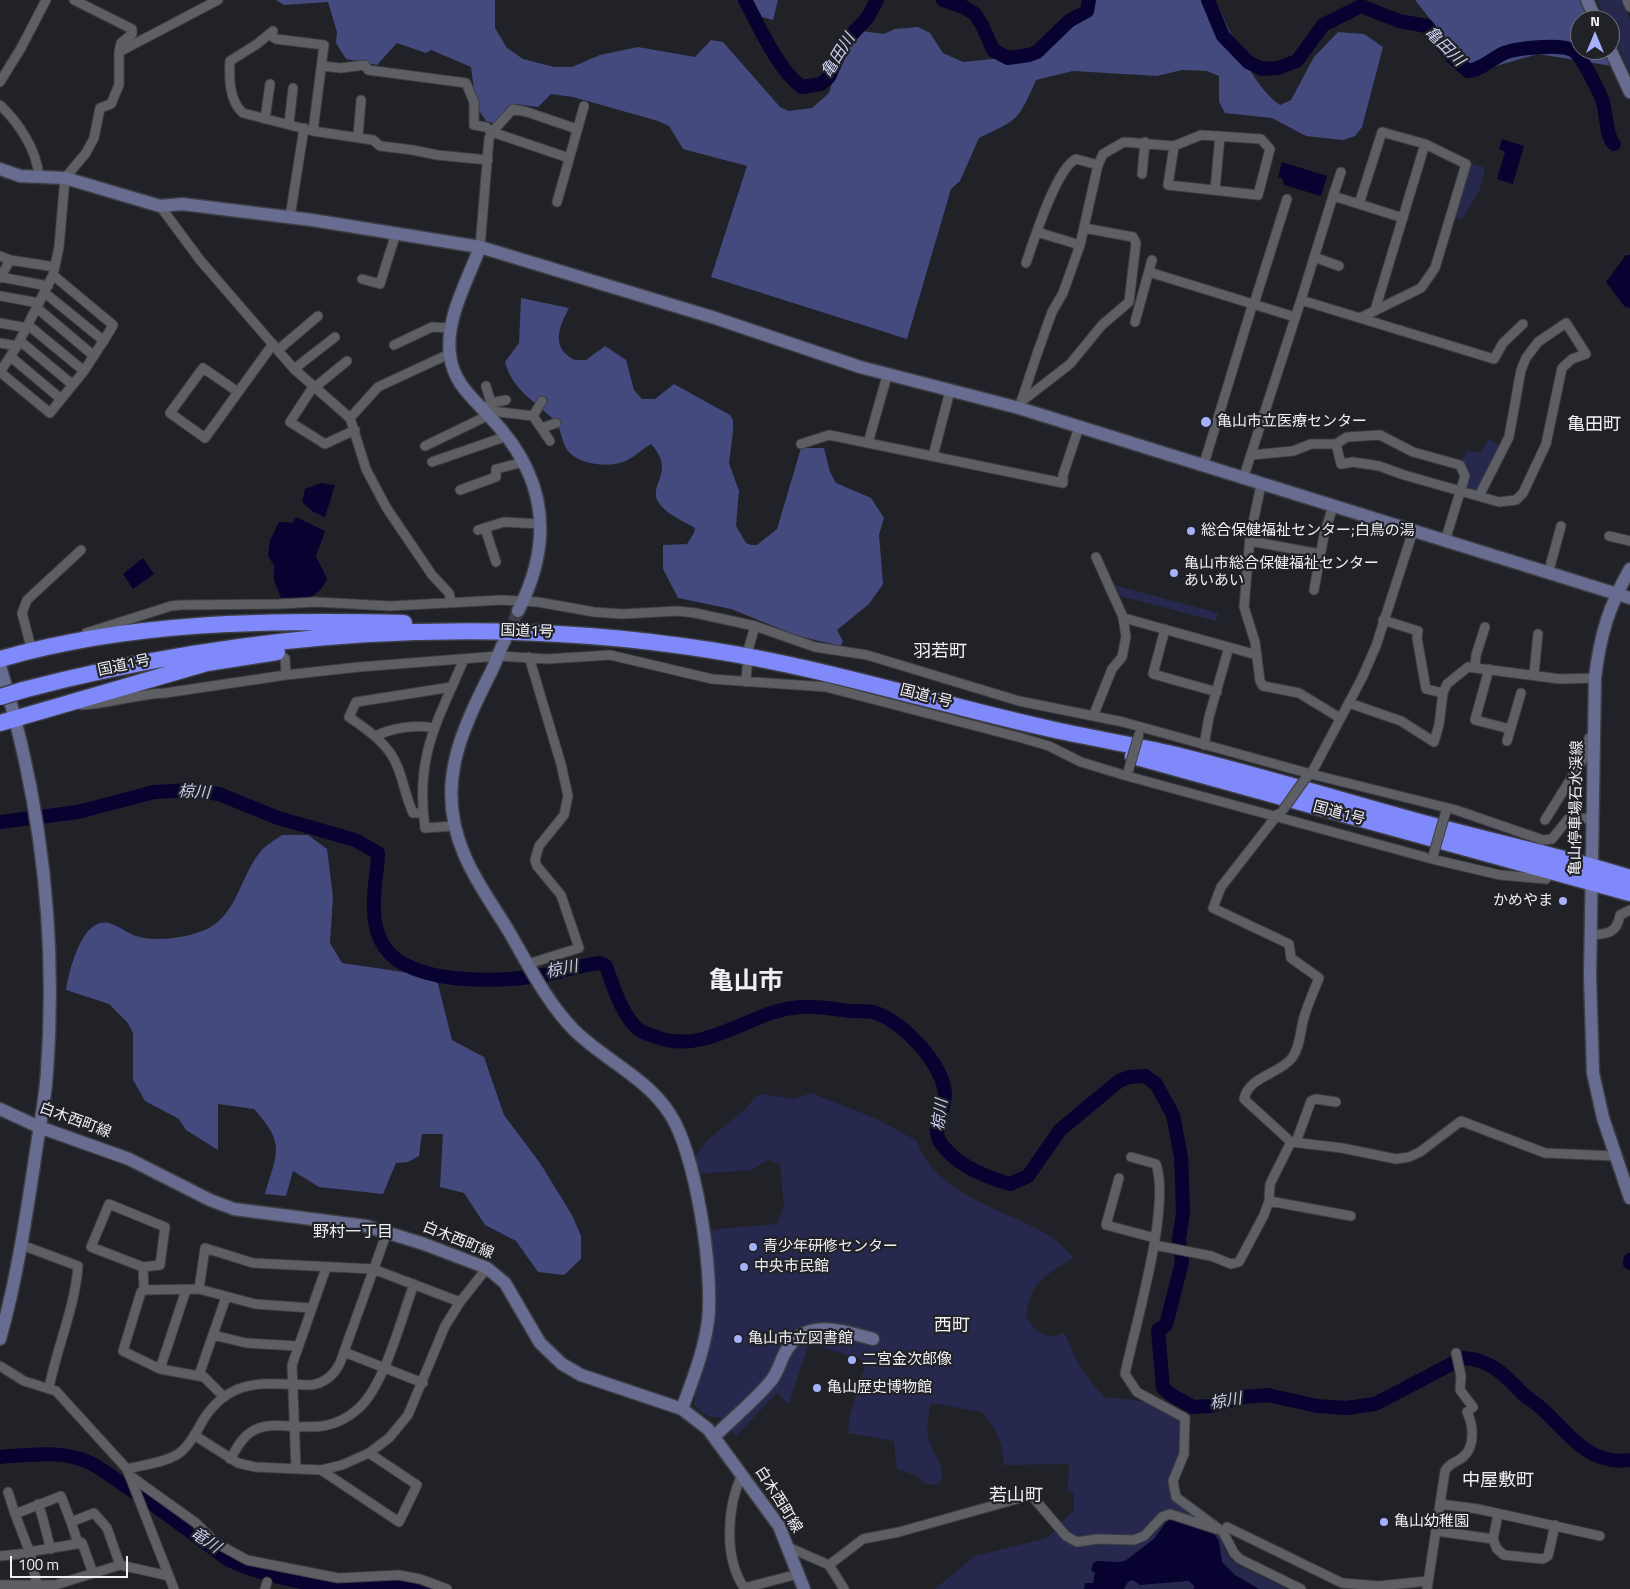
<!DOCTYPE html>
<html>
<head>
<meta charset="utf-8">
<style>
  body { margin:0 }
  #map { position:relative; width:1630px; height:1589px; overflow:hidden; background:#212228; font-family:"Titillium Web",sans-serif }
  canvas { display:block }
  .north { position:absolute; left:1570px; top:10px; width:50px; height:50px; box-sizing:border-box; background:#212228; border:1px solid #74747a; border-radius:50%; rotate:0deg; font-size:14px; font-weight:700; line-height:20px; text-align:center; color:#f0f0f4 }
  .north::after { content:''; display:block; margin:auto; width:18px; height:22px; background:#a6b1fc; clip-path:polygon(50% 0,100% 100%,50% 72%,0 100%) }
  .scale { position:absolute; left:10px; top:1556px; width:118px; height:22px; box-sizing:border-box; border:2px solid #f0f0f4; border-top:0; padding-left:6px; font-size:15px; line-height:18px; white-space:nowrap; color:#f0f0f4; -webkit-text-stroke:4px #212228; paint-order:stroke }
</style>
</head>
<body>
<div id="map">
<canvas width="1630" height="1589"></canvas>
<div class="north">N</div>
<div class="scale">100 m</div>
</div>
<script>
const g = document.querySelector('canvas').getContext('2d');
g.lineJoin = 'round';
function fill(path, color) { g.fillStyle = color; g.fill(path, 'evenodd'); }
function trace(path, color, width, dash) { g.strokeStyle = color; g.lineWidth = width; g.lineCap = dash ? 'butt' : 'round'; g.setLineDash(dash || []); g.stroke(path); }
function write(font, color, halo, rows, align = 'center') {
  g.font = font + ' "Titillium Web","Noto Sans JP",sans-serif'; g.lineWidth = 4.5; g.setLineDash([]); g.textBaseline = 'middle'; g.strokeStyle = halo; g.fillStyle = color; for (const [text, x, y, turn = 0] of rows) {
    g.save(); g.translate(x, y); g.rotate((+turn || 0) * Math.PI / 180); g.textAlign = isNaN(turn) ? turn : align; if (halo) g.strokeText(text, 0, 0); g.fillText(text, 0, 0); g.restore();
  }
}
fill(new Path2D(`
  M1597,0H1623L1630,20V72L1610,29V20H1606Z
  M1470,163L1485,168L1480,189L1462,219L1454,216Z
  M1489,439L1500,445L1478,490L1475,492L1465,487L1468,471L1462,461L1467,451L1481,453Z
  M1114,585L1218,613L1216,621L1120,596Z
  M811,1093L875,1118L917,1141C936,1195 1002,1208 1047,1234C1057,1240 1065,1249 1074,1257C1045,1277 1030,1280 1026,1318C1038,1334 1045,1340 1064,1333L1081,1369L1104,1397L1149,1402L1182,1421L1180,1458L1170,1486L1172,1495L1179,1505L1208,1523L1219,1537L1230,1558L1237,1565L1287,1589H935L975,1556L1047,1538L1074,1510V1494L1068,1490L1069,1464L1004,1465C1002,1439 998,1433 982,1412L931,1403C928,1415 926,1427 929,1440C933,1456 949,1468 939,1484L928,1485L915,1475L897,1469L894,1441L848,1433L850,1416L866,1361L809,1343L789,1404L777,1393L736,1436L719,1417C708,1419 702,1412 694,1405L695,1397L692,1396L703,1362L708,1230L777,1224L784,1205L780,1164L768,1160L752,1170L697,1174L695,1157C707,1137 727,1125 744,1110C750,1105 753,1097 761,1094L794,1099Z`), '#26294d');
fill(new Path2D(`
  M276,0H495V28L507,48L523,59L554,67H572L600,55L638,47L695,57L711,40L723,42L780,107L789,111L812,108L829,93L843,47L861,31L884,34L895,29L918,27L930,33L943,53L963,62L1022,56L1081,13L1086,0H1215C1231,32 1250,84 1280,105L1291,100L1314,57L1338,32L1364,34L1383,47L1362,127L1355,136L1343,140L1306,136L1272,118L1225,113L1219,102V76L1207,71L1182,70L1157,76L1073,71L1036,80C1018,121 1019,119 979,138L960,181L951,189L907,339L711,277L747,166L683,149L669,126L658,121L573,97L551,94L538,107L516,104L493,123L486,121L476,106L471,67L431,50L426,53L397,43L377,65L346,59L336,43L337,32L328,2L284,5Z
  M753,0H778L773,20L762,17Z
  M1415,0H1582L1591,20H1580V50H1605L1612,66L1538,54L1489,68L1465,67L1454,62L1430,19Z
  M521,298L569,308C559,327 550,348 575,360H586L605,346L626,360L634,390L642,399H655L674,384L730,415L733,420V432L729,463L739,491L736,526L746,543L751,545H757L777,529L801,448H824L830,472L836,483L871,498L884,518L879,535L883,584L869,604L837,630L843,641L841,646L798,636L731,609L678,598L663,569V545L687,544L694,533L695,528C683,521 666,514 659,503C647,484 677,473 651,444C643,449 635,456 626,461C610,468 579,465 568,451C561,442 562,429 554,420C534,400 513,391 505,362L519,343Z
  M282,835H308L327,849L333,897L330,943L342,963L430,976L438,984L452,1040L484,1057L504,1115L540,1163L572,1215L581,1236V1259L564,1275L538,1272L516,1241L485,1225L464,1193L440,1187L443,1134H422L419,1156L408,1162L396,1163L383,1194L319,1187L293,1171L286,1196L265,1194C277,1153 286,1144 254,1109L218,1104V1150L186,1130L179,1119L145,1101L133,1080V1033L127,1022L109,1004L66,990C69,971 82,916 109,923C120,926 129,935 140,937C159,942 190,937 207,929C237,915 241,874 261,851C266,845 275,840 282,835Z`), '#44497e');
fill(new Path2D(`
  M1502,139L1524,146L1513,184L1497,179L1505,152L1499,149Z
  M1282,162L1327,176L1321,196L1284,185L1282,178L1278,177Z
  M1626,255H1630V308L1625,307L1606,282Z
  M321,483L335,485L325,517L312,511L302,502L305,489Z
  M296,517L325,531L316,556L327,579C315,603 305,597 281,598L274,580V565L268,556L270,540L279,522L292,523Z
  M143,558L154,574L133,589L123,574Z
  M1178,1518L1211,1529L1219,1541L1222,1562L1235,1575L1259,1589H1193L1195,1587L1189,1581L1140,1585L1133,1580L1128,1582L1124,1589H1084L1085,1583H1093L1095,1572L1091,1571L1093,1563L1098,1561L1118,1562L1125,1561L1154,1539L1168,1519Z`), '#07022f');
trace(new Path2D(`
  M745,0C759,26 778,70 802,87L821,84L829,77L844,43L868,17L877,0
  M943,0L964,7L975,14L982,25L993,50L1008,58L1029,55L1037,52L1069,21L1087,11L1089,0
  M1208,0L1223,36L1248,62L1262,69L1278,68L1297,61L1323,25L1361,6L1399,21L1427,26L1451,56L1468,71C1480,70 1491,60 1502,54C1514,48 1562,43 1574,51C1581,56 1597,87 1601,97C1608,111 1604,134 1614,144
  M0,822L78,812L154,792L192,790L219,794L278,818L355,840L378,853C377,881 368,912 380,939C401,988 501,982 544,975C563,971 581,965 600,963L606,966C613,986 622,1016 639,1030C643,1033 651,1035 656,1037C708,1056 750,1010 801,1007C817,1006 834,1009 850,1011C857,1011 866,1011 873,1012C902,1020 943,1064 945,1094C945,1110 931,1128 940,1142C955,1164 985,1177 1010,1184L1028,1176L1060,1130L1119,1081L1129,1077L1145,1076L1156,1084L1173,1115L1181,1157L1182,1181L1183,1213L1179,1239L1182,1262L1166,1325L1158,1330L1163,1388L1173,1396L1193,1407L1210,1406L1244,1397L1268,1395L1317,1406L1346,1408L1375,1404L1463,1358C1490,1359 1505,1375 1523,1394C1529,1399 1536,1403 1541,1408C1568,1432 1588,1466 1630,1460
  M1630,1260V1263
  M0,1457C27,1455 61,1450 86,1461C106,1469 122,1487 142,1496L229,1560C258,1574 309,1586 341,1586C371,1587 394,1579 424,1589`), '#07022f', 14);
trace(new Path2D(`
  M506,638L518,611`), '#404147', 12, [12, 6]);
const street = new Path2D(`
  M74,0L132,29V34L121,43L119,52
  M1627,0L1630,7
  M273,31L257,44L230,61C229,78 229,101 243,113L313,131L373,140L380,146L413,150L437,155L488,160
  M269,34L276,39L324,45L313,131
  M322,66L341,68L365,65L368,70L466,83L474,102V125L486,127L492,132L569,158
  M0,82L21,48L46,0
  M0,105C19,123 37,150 39,177
  M265,119L270,84
  M289,124L293,88
  M358,137L361,100
  M1142,174L1145,142
  M1215,190L1220,136
  M1333,196L1341,172
  M557,202L584,106
  M1359,204L1403,218
  M160,206L200,260L294,369L350,418L366,469L386,507L432,575L449,593L451,601
  M290,217L304,128
  M1037,232L1080,245
  M480,247L489,139L491,133L513,109L527,112L577,129
  M0,256L10,260L55,267
  M1314,257L1339,266
  M1026,263C1034,240 1056,169 1076,159L1098,165
  M1149,272L1295,317
  M0,277L48,286
  M0,278L10,260
  M362,279L380,284L396,233
  M45,293L104,341
  M0,296L39,303
  M1254,304L1287,199
  M37,308L94,356
  M1375,310L1425,144
  M1360,318L1421,288L1435,268L1466,164L1425,144L1382,132L1359,204L1333,196L1301,300L1494,359L1503,343L1523,324
  M1135,322L1152,260
  M0,323L27,328
  M28,325L84,371
  M20,341L73,385
  M0,343L17,346
  M394,345L432,327L451,328
  M278,350L318,316
  M11,357L61,399
  M294,369L335,337
  M0,372L17,346L53,275L59,247L65,178L86,153L94,138L100,108L111,104L119,85V52L218,0
  M0,372L50,413L84,371L111,329L113,325L53,275
  M313,387L290,422L325,444L355,430
  M314,388L347,361
  M238,392L203,368L170,413L205,438L273,344
  M1021,402L1070,364L1102,325L1129,302L1136,243L1133,237L1084,228
  M491,403L506,400
  M1019,408L1037,354L1052,312L1063,293L1080,245L1098,165L1103,154L1124,142L1174,146L1201,135L1261,139L1270,149L1258,195L1168,185L1174,146
  M483,410L533,416L550,441
  M483,410L491,403L486,386
  M533,416L542,401
  M350,418L378,387L449,354
  M542,428L556,423
  M868,443L887,376
  M801,444L829,435L1063,483V475L1079,427
  M1336,444L1347,437L1380,435L1413,452L1460,465L1465,476L1445,541
  M425,446L489,415
  M1252,455L1293,451L1311,444H1336L1341,464L1353,462L1379,466L1404,475L1499,502L1516,500L1523,493L1546,444L1562,368L1572,359L1586,354L1566,323L1538,342L1526,358L1521,370L1509,437L1479,496
  M933,456L950,391
  M432,462L507,436
  M1203,467L1253,303
  M1243,479L1301,300
  M1261,485L1250,537L1244,607L1255,642L1260,681L1263,686L1299,693L1340,718
  M460,490L496,477V469L524,462
  M485,528L496,562
  M478,530L504,522L541,524
  M1609,536L1630,541
  M1250,541L1320,554
  M1548,574L1561,526
  M1314,590L1324,535L1333,506
  M1124,618L1257,655
  M1165,629L1153,674L1217,692
  M86,633L171,606L181,605L280,604L316,602L390,606L502,600L538,602L594,612L622,614L678,611L695,613L755,626L815,647L867,655L1019,701L1123,722L1311,774L1456,810L1543,840L1552,839L1568,819L1593,818
  M749,647L755,626
  M32,651L22,613L27,600L81,550
  M285,658L286,675
  M1475,667L1476,655L1485,627
  M1489,669L1475,720L1510,729
  M1534,674L1538,634
  M746,682L747,667
  M1443,693L1447,684L1468,667L1560,679L1595,678
  M1349,703L1401,721L1434,742L1439,725L1443,693L1426,689L1417,638L1418,631L1383,620
  M81,705C110,704 137,694 165,693L286,675L359,667L499,656L547,659L610,655L712,679L826,687L1022,738L1049,746L1081,762L1127,776L1432,859L1500,875L1546,879L1550,872
  M1094,714L1112,669L1122,657L1126,637L1123,617L1096,557
  M376,736C391,728 417,724 434,728
  M1507,741L1521,693
  M1204,745L1209,717L1229,647
  M1306,778L1311,774L1362,678L1376,646L1413,531
  M423,813H413C406,798 404,783 398,768C390,745 368,730 349,717L356,702L452,687
  M1278,814L1221,887L1213,908L1289,944L1291,958L1319,978C1314,990 1309,1002 1305,1014C1300,1028 1301,1046 1292,1058C1278,1075 1249,1076 1244,1099L1291,1142L1342,1148L1396,1159L1409,1157L1420,1152L1461,1121L1545,1153L1614,1156
  M1545,820L1584,758L1589,738H1594
  M454,826L425,828C415,755 437,723 464,659
  M1591,935C1608,934 1617,933 1620,915L1630,910
  M528,964L579,948L561,895L537,866L535,860L539,846L564,815L568,796L561,764L529,657
  M1296,1142L1311,1101L1316,1099L1336,1102
  M1131,1157L1156,1164C1171,1208 1135,1325 1125,1374L1137,1392L1185,1418L1184,1454L1173,1481L1176,1497L1223,1532L1234,1553L1240,1559L1301,1589
  M1119,1178L1106,1225L1155,1238
  M1269,1201L1351,1216
  M109,1204L165,1227L160,1265L143,1267L91,1247Z
  M1154,1245L1211,1256L1231,1264L1239,1262L1264,1215L1269,1201L1270,1184L1291,1142
  M27,1247L78,1266C75,1308 57,1346 49,1388
  M143,1267L144,1290
  M199,1289L205,1248L253,1263L373,1269L460,1302
  M213,1335L246,1343L297,1346
  M344,1352L423,1383
  M0,1366L24,1381L56,1391L127,1469L174,1589
  M160,1369L186,1290
  M199,1375L226,1297
  M224,1397L204,1377L160,1369L123,1351L141,1292L144,1290L199,1289L255,1304L311,1308
  M194,1435L238,1463L255,1467L321,1470L342,1465L369,1453L389,1438L408,1415L445,1326L460,1302L487,1268
  M230,1459C236,1450 241,1438 251,1432C279,1413 319,1445 359,1408C385,1384 401,1319 414,1284
  M127,1469C142,1465 164,1463 178,1454C190,1446 197,1430 205,1417C233,1376 267,1384 311,1385C325,1383 334,1375 340,1363L387,1232
  M296,1469L292,1365L326,1268
  M321,1470L399,1522L417,1485L369,1453
  M742,1474C727,1507 723,1558 745,1589
  M129,1475L196,1523L216,1543L247,1560L338,1578L399,1575L420,1579L447,1589
  M38,1504C44,1519 46,1534 51,1549
  M1440,1504L1478,1509L1600,1536
  M71,1522L77,1540L82,1543
  M1436,1531L1493,1539L1497,1549L1504,1555L1543,1559L1548,1556L1555,1525
  M1223,1532L1227,1527L1342,1583L1379,1586L1428,1581
  M1493,1539L1498,1515
  M788,1547L829,1565L844,1589
  M0,1556L30,1553L15,1514
  M120,1565L169,1576
  M829,1565L863,1539L899,1532L1031,1495L1066,1536L1077,1542L1097,1539L1134,1540L1144,1536L1162,1517L1170,1514L1216,1529
  M0,1585H55L120,1565L107,1528L94,1513L71,1522L61,1496L15,1514L8,1492
  M37,1585L30,1553L34,1551L82,1543L93,1573
  M744,1588L798,1574
  M265,1589L267,1582
  M1427,1589L1445,1471C1450,1462 1456,1463 1463,1457C1476,1446 1473,1424 1467,1412L1473,1407L1460,1390L1461,1376L1456,1353`);
const secondary = new Path2D(`
  M1587,0L1596,20
  M1610,49L1630,92
  M0,169L20,176L65,178L160,206L182,204L312,220L480,247L715,318L860,367L1019,408L1630,598
  M480,247C468,280 445,319 450,355C453,383 473,398 490,417C546,475 555,539 518,611
  M1630,569C1609,606 1600,635 1595,678L1590,976L1593,1073L1603,1118L1630,1198
  M505,640C499,651 496,662 491,672C460,734 435,786 464,854C475,881 493,905 508,930C528,964 547,1003 575,1031C606,1061 646,1077 670,1114C696,1154 714,1273 708,1321C704,1352 692,1381 682,1409
  M0,666C41,798 57,935 47,1072C45,1103 38,1134 34,1165C25,1224 16,1282 0,1339
  M0,1109L39,1127L129,1159L210,1200L234,1209L366,1226L424,1244L487,1268L505,1283L540,1343L562,1364L581,1375L682,1409L708,1429L779,1526L804,1589
  M715,1436C733,1418 755,1400 770,1382C778,1373 780,1361 786,1351C806,1317 843,1331 873,1339`);
const highway = new Path2D(`
  M0,659C132,621 268,620 404,623
  M23,690C247,631 481,614 710,650C827,668 940,705 1055,730C1093,738 1131,745 1168,753C1256,774 1343,801 1431,825C1497,843 1565,857 1630,878
  M0,723L207,663L277,652
  M1133,756L1630,893`);
trace(street, '#3d3e43', 11);
trace(secondary, '#3d3e43', 15);
trace(highway, '#3d3e43', 19);
trace(street, '#5d5f65', 9);
trace(secondary, '#686c91', 12);
trace(highway, '#8089f9', 16);
const streetBridge = new Path2D(`
  M1128,772L1139,734
  M1283,810L1305,779
  M1433,856L1446,811`);
const highwayBridge = new Path2D(`
  M0,697L23,690`);
trace(streetBridge, '#3d3e43', 11, []);
trace(highwayBridge, '#3d3e43', 19, []);
trace(streetBridge, '#5d5f65', 9);
trace(highwayBridge, '#8089f9', 16);
for (const [x, y, r, color] of [
  [1206,422,6,"#a6b1fc"],
  [1191,531,5,"#a6b1fc"],
  [1174,573,5,"#a6b1fc"],
  [1563,901,5,"#a6b1fc"],
  [753,1247,5,"#a6b1fc"],
  [744,1267,5,"#a6b1fc"],
  [738,1339,5,"#a6b1fc"],
  [852,1360,5,"#a6b1fc"],
  [817,1388,5,"#a6b1fc"],
  [1384,1522,5,"#a6b1fc"]
]) { const dot = new Path2D(); dot.arc(x, y, r, 0, 2 * Math.PI); g.fillStyle = color; g.fill(dot); trace(dot, '#212228', 2); }
write('15px', '#f0f0f4', '#212228', [
  ["亀山市立医療センター",1217,422],
  ["総合保健福祉センター;白鳥の湯",1201,531],
  ["亀山市総合保健福祉センター",1184,564],
  ["あいあい",1184,581],
  ["かめやま",1553,901,"right"],
  ["青少年研修センター",763,1247],
  ["中央市民館",754,1267],
  ["亀山市立図書館",748,1339],
  ["二宮金次郎像",862,1360],
  ["亀山歴史博物館",827,1388],
  ["亀山幼稚園",1394,1522]
], 'left');
write('15px', '#f0f0f4', '#212228', [
  ["国道1号",527,632,2],
  ["国道1号",124,666,-12],
  ["国道1号",926,697,14],
  ["亀山停車場石水渓線",1577,808,-89],
  ["国道1号",1339,814,15],
  ["白木西町線",75,1121,20],
  ["白木西町線",458,1241,22],
  ["白木西町線",778,1500,58]
]);
write('italic 16px', '#c9cff0', '#212228', [
  ["亀田川",1444,47,45],
  ["亀田川",839,56,-58],
  ["椋川",194,793,3],
  ["椋川",562,970,-11],
  ["椋川",941,1115,-83],
  ["椋川",1226,1402,-9],
  ["竜川",205,1541,34]
]);
write('16px', '#f0f0f4', '#212228', [
  ["野村一丁目",353,1233]
]);
write('18px', '#f0f0f4', '#212228', [
  ["亀田町",1594,426],
  ["羽若町",940,653],
  ["西町",952,1327],
  ["中屋敷町",1498,1482],
  ["若山町",1016,1497]
]);
write('bold 25px', '#f0f0f4', '#212228', [
  ["亀山市",746,983]
]);
</script>
</body>
</html>
